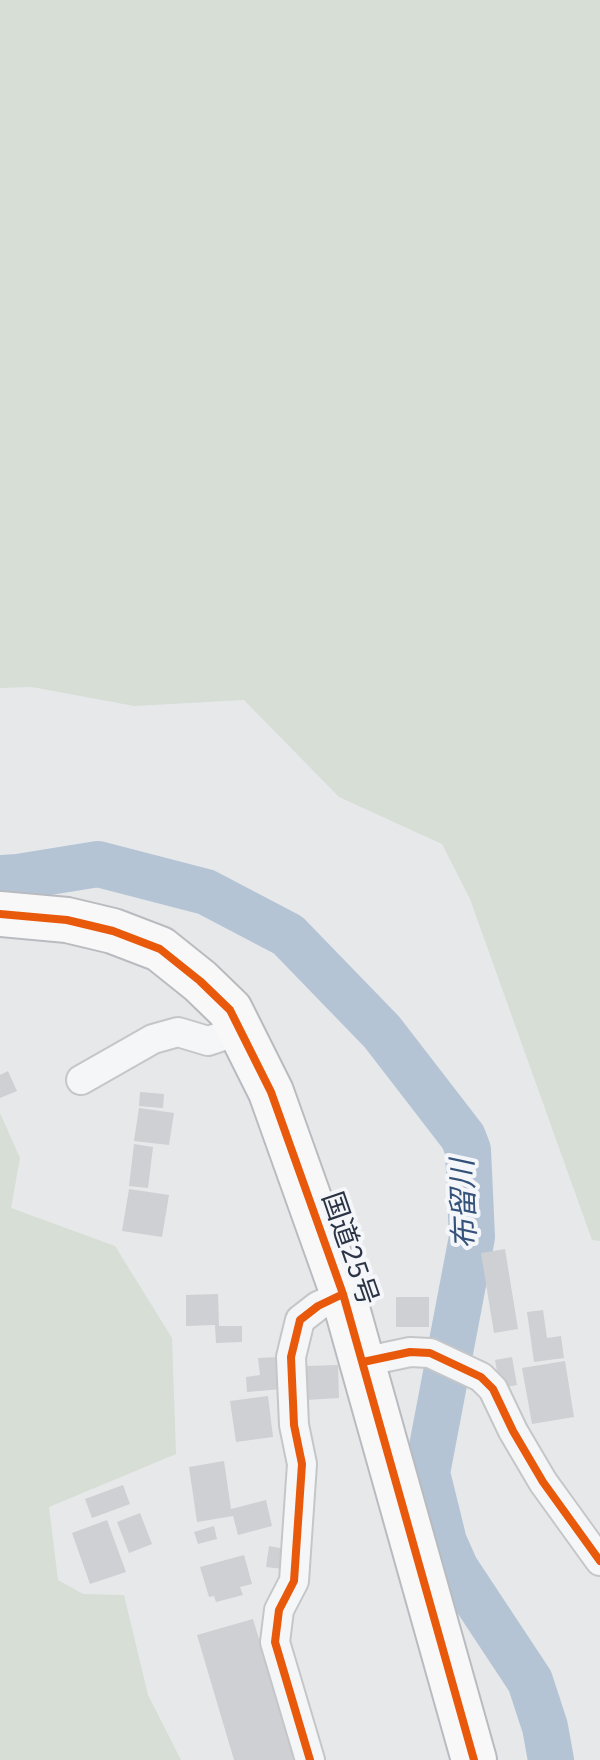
<!DOCTYPE html>
<html>
<head>
<meta charset="utf-8">
<style>
  body { margin:0 }
  canvas { display:block; background:#e6e8ea }
</style>
</head>
<body>
<canvas width="600" height="1760"></canvas>
<script>
const g = document.querySelector('canvas').getContext('2d');
g.lineJoin = 'round';
function fill(path, color) { g.fillStyle = color; g.fill(path, 'evenodd'); }
function trace(path, color, width, dash) { g.strokeStyle = color; g.lineWidth = width; g.lineCap = dash ? 'butt' : 'round'; g.setLineDash(dash || []); g.stroke(path); }
function write(font, color, halo, rows, align = 'center') {
  g.font = font + ' "IBM Plex Sans","Noto Sans JP",sans-serif'; g.lineWidth = 8; g.setLineDash([]); g.textBaseline = 'middle'; g.strokeStyle = halo; g.fillStyle = color; for (const [text, x, y, turn = 0] of rows) {
    g.save(); g.translate(x, y); g.rotate((+turn || 0) * Math.PI / 180); g.textAlign = isNaN(turn) ? turn : align; if (halo) g.strokeText(text, 0, 0); g.fillText(text, 0, 0); g.restore();
  }
}
fill(new Path2D(`
  M0,0H600V1241L592,1240L470,899L442,844L339,797L244,700L134,706L32,687L0,688Z
  M0,1113L20,1158L11,1208L115,1246L172,1338L176,1454L49,1507L58,1580L83,1594L124,1595L148,1695L181,1760H0Z`), '#d6ded6');
trace(new Path2D(`
  M0,878L18,877L98,864L206,892L288,935L382,1032L463,1137L468,1150L472,1237L427,1473L444,1542L456,1569L530,1681L545,1727L551,1760`), '#b4c4d5', 46);
fill(new Path2D(`
  M8,1071L17,1091L0,1098V1075Z
  M140,1092L164,1094L163,1108L139,1106Z
  M139,1108L174,1113L169,1145L134,1141Z
  M134,1144L153,1147L148,1188L129,1186Z
  M129,1189L169,1195L162,1237L122,1231Z
  M505,1249L518,1329L494,1333L481,1253Z
  M218,1294L219,1326H242V1342L216,1343L215,1325L186,1326V1295Z
  M396,1297H429V1327H396Z
  M543,1310L547,1338L561,1336L564,1358L534,1362L527,1312Z
  M279,1357L282,1389L247,1392L246,1377L260,1375L258,1358Z
  M512,1357L517,1385L500,1388L495,1360Z
  M565,1361L574,1417L532,1424L522,1368Z
  M338,1365L339,1398L306,1400L305,1366Z
  M268,1396L273,1437L236,1442L230,1401Z
  M224,1461L231,1509L266,1500L272,1526L238,1535L233,1516L197,1522L189,1467Z
  M123,1485L130,1504L92,1518L85,1499Z
  M140,1513L152,1544L129,1553L117,1522Z
  M107,1520L126,1572L90,1584L72,1533Z
  M214,1526L217,1539L198,1544L194,1532Z
  M269,1546L285,1549L282,1569L266,1567Z
  M244,1555L252,1584L240,1587L243,1595L216,1602L214,1596L209,1597L200,1567Z
  M253,1619L295,1760H234L197,1635Z`), '#ced0d3');
const minor = new Path2D(`
  M81,1080L153,1039L178,1032L208,1041L241,1030
  M363,1362L410,1352L430,1353L481,1377L493,1389L513,1431L543,1482L600,1561
  M310,1760L275,1642L279,1610L294,1581L302,1464L294,1425L291,1357L300,1320L318,1306L343,1294`);
const trunk = new Path2D(`
  M0,914L67,920L113,931L160,949L200,981L230,1010L271,1092L343,1294L474,1760`);
trace(minor, '#c4c6c8', 32);
trace(trunk, '#b8bbbf', 48);
trace(minor, '#f5f6f7', 28);
trace(trunk, '#f8f8f8', 44);
trace(new Path2D(`
  M0,914L67,920L113,931L160,949L200,981L230,1010L271,1092L343,1294L474,1760
  M363,1362L410,1352L430,1353L481,1377L493,1389L513,1431L543,1482L600,1561
  M310,1760L275,1642L279,1610L294,1581L302,1464L294,1425L291,1357L300,1320L318,1306L343,1294`), '#e8590c', 8);
write('28px', '#2b3445', '#f4f6f9', [
  ["国道25号",349,1249,71]
]);
write('italic 30px', '#34527a', '#f4f6f9', [
  ["布留川",465,1204,-92]
]);
</script>
</body>
</html>
